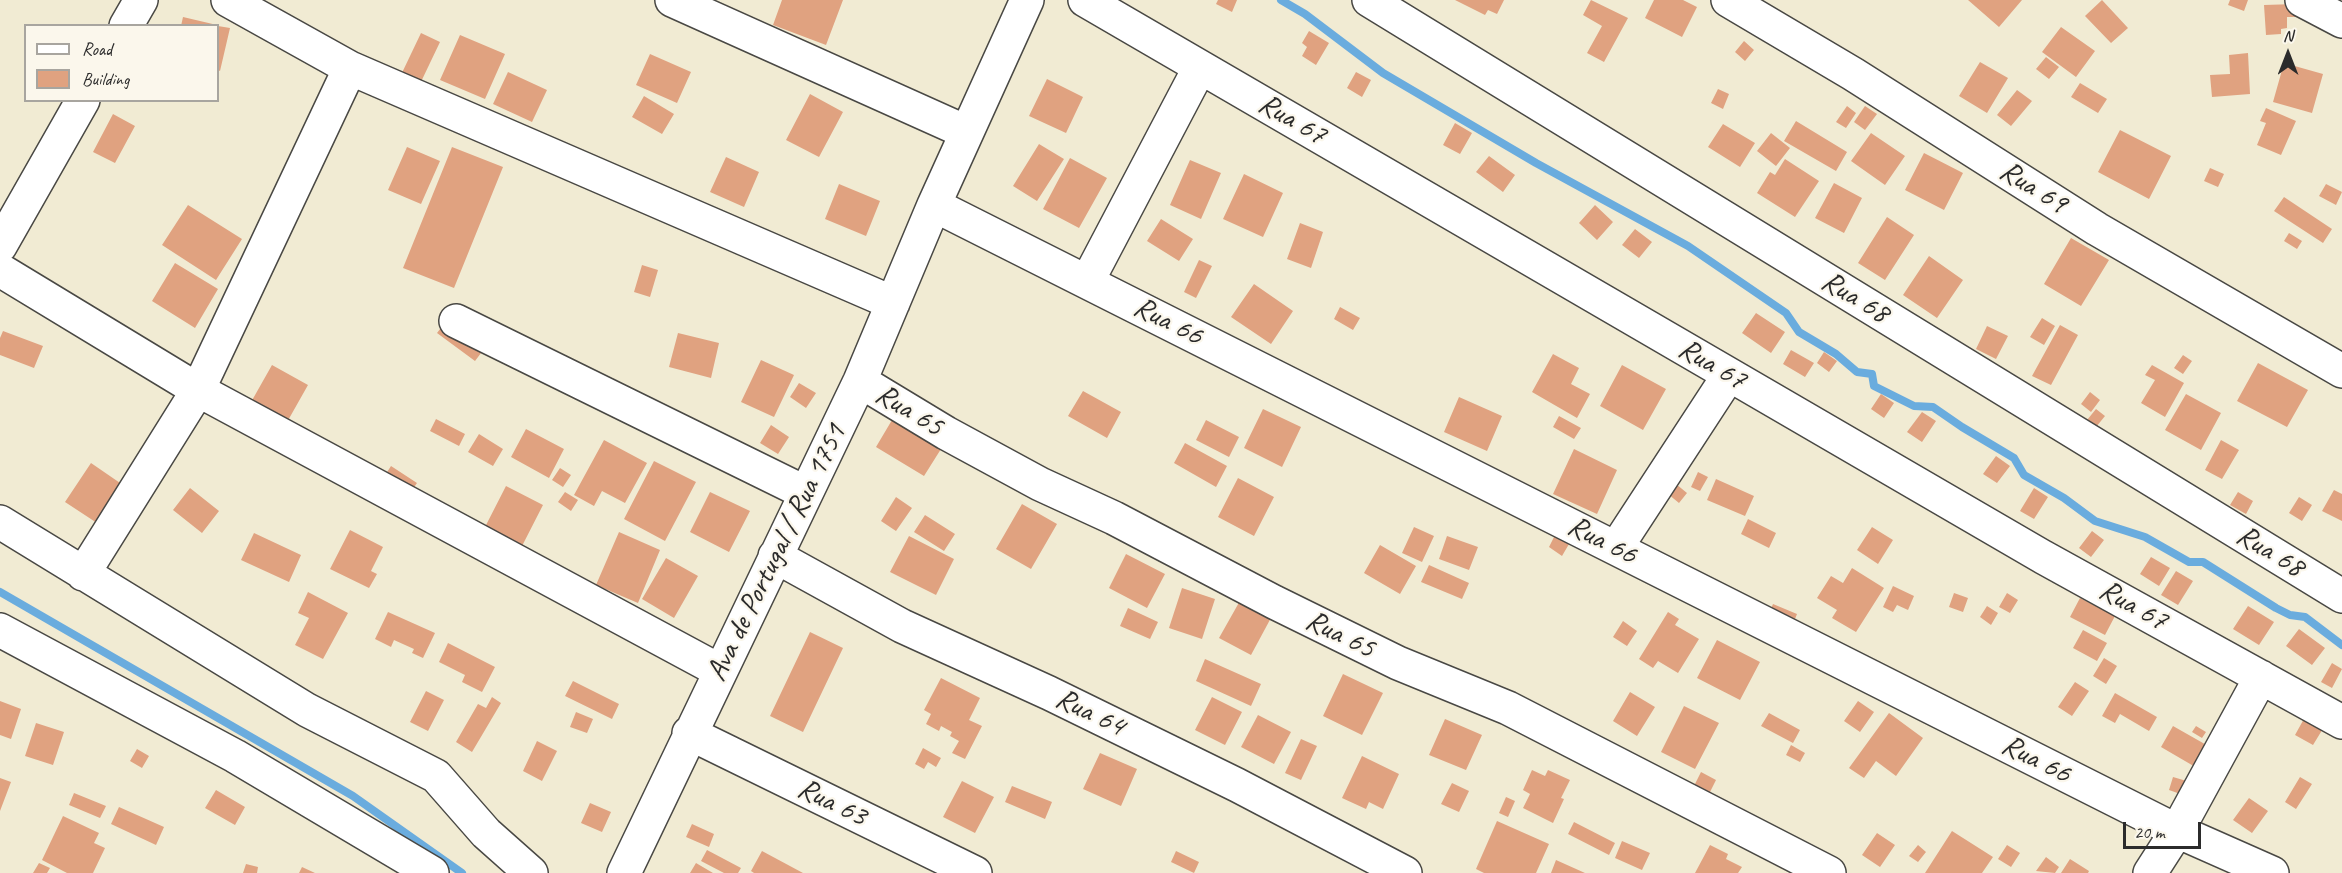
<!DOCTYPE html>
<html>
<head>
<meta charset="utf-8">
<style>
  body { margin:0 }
  #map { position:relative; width:2342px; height:873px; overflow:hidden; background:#f1ebd3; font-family:Caveat,sans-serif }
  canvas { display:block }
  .legend { position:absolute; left:24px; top:24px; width:195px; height:78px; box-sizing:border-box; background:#fbf7ec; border:2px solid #a8a59f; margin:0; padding:8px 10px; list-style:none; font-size:18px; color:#2b2b2b }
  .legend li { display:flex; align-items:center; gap:12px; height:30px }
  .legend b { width:30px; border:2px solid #a8a59f }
  .north { position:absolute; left:2258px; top:24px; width:60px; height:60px; -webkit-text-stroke:4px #fbf7ec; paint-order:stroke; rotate:0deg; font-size:16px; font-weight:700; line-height:24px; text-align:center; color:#2b2b2b }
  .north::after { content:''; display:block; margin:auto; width:21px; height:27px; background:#2b2b2b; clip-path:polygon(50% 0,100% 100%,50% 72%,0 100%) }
  .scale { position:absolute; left:2123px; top:822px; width:78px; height:27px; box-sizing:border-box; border:3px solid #2b2b2b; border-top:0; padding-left:8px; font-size:18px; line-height:21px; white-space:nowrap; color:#2b2b2b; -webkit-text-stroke:4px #fbf7ec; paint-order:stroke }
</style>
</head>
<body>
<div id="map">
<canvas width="2342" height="873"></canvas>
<ul class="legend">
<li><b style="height:8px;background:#fff"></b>Road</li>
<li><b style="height:16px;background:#e0a280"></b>Building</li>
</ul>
<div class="north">N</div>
<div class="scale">20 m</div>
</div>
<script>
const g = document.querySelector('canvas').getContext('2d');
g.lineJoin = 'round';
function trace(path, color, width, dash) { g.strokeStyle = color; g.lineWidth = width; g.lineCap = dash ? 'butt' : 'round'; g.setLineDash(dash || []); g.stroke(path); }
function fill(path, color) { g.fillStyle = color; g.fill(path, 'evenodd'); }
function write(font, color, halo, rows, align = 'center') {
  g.font = font + ' Caveat,sans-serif'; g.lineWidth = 4.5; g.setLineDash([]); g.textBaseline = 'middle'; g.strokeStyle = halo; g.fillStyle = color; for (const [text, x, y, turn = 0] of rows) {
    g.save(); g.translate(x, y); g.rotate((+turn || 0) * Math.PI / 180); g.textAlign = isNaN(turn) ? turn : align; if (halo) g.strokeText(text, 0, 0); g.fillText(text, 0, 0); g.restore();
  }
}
trace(new Path2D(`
  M1281,0L1305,14L1383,73L1536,163L1688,246L1786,313L1799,332L1836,354L1857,372L1872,374L1874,386L1914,406L1933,407L1962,427L2014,458L2024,475L2064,498L2095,521L2145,537L2189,562H2203L2276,608L2290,615L2305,617L2342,645
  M0,592L353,796L462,873`), '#6aacde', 8);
fill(new Path2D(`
  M782,0H843L826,45L773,25Z
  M1218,0H1237L1232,12L1216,4Z
  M1455,0H1504L1497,14L1488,10L1485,15Z
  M1591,0L1628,18L1604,62L1587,53L1602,26L1583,15Z
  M1654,0H1683L1697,7L1682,37L1645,18Z
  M1968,0H2022L1999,27Z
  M2102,0L2128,28L2111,43L2085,16Z
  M2230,0H2248L2244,11L2228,5Z
  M2296,4L2297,17H2287V28L2281,29V34L2266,35L2264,5Z
  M183,17L217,25V26H181Z
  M218,26L230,28L220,71L218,70Z
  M2061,27L2095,51L2076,77L2042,52Z
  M1309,31L1329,43L1316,65L1302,56L1307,47L1302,43Z
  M421,33L440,42L419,86L400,77Z
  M460,35L505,54L485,99L440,80Z
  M1744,41L1754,50L1745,61L1735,52Z
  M2248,53L2250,94L2212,97L2210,75L2230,74L2229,55Z
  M650,54L691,72L677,103L636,85Z
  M2046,57L2059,67L2049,79L2036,69Z
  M1980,62L2008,78L1987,113L1959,96Z
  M2284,63L2323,74L2312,113L2273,102Z
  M508,72L547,90L532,122L493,104Z
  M1356,72L1371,80L1362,97L1347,88Z
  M1047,79L1083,97L1066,133L1029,116Z
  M2080,83L2107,99L2098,113L2071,97Z
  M1718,89L1729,94L1723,109L1711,103Z
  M2017,90L2032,101L2011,126L1997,115Z
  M810,94L843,112L819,157L786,140Z
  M644,96L674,114L662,134L632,117Z
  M1847,106L1856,113L1846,128L1836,122Z
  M1865,106L1877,114L1865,130L1854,122Z
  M2266,108L2296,121L2281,155L2257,145L2266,123L2260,121Z
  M113,114L135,126L115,163L93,152Z
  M1796,121L1847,152L1836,171L1784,141Z
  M1455,123L1472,133L1460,154L1443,145Z
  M1723,124L1755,143L1740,167L1708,147Z
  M2120,130L2171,156L2149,199L2098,172Z
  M1771,133L1790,148L1776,166L1757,151Z
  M1871,133L1905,156L1885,185L1851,161Z
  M1039,144L1064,159L1037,201L1013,186Z
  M407,147L440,161L421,204L388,190Z
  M452,147L503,167L454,288L403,268Z
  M1924,153L1963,173L1944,210L1905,190Z
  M1489,156L1515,175L1503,192L1476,172Z
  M726,157L759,172L744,207L710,192Z
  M1070,158L1107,178L1079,228L1043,209Z
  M1785,159L1819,181L1795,217L1757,193L1770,172L1775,175Z
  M1190,160L1221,173L1201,219L1170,205Z
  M2210,168L2224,174L2218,187L2204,181Z
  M1244,174L1283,193L1263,237L1223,219Z
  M1834,183L1862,198L1844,233L1815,218Z
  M839,184L880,201L866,236L825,219Z
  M2326,184L2342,192L2336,205L2319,196Z
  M2284,197L2332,229L2323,243L2274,211Z
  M188,205L242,239L216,280L162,245Z
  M1595,205L1613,222L1597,240L1579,223Z
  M1887,217L1914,235L1885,280L1858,263Z
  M1161,219L1193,239L1179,261L1147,241Z
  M1300,223L1323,232L1311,268L1287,259Z
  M1635,229L1652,242L1639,258L1622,245Z
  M2289,233L2302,241L2297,249L2284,241Z
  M2071,238L2109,260L2081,306L2044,284Z
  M1929,256L1963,280L1937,318L1903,295Z
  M1199,260L1212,266L1196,298L1184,292Z
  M175,263L218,289L195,328L152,301Z
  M642,265L658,270L650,297L634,292Z
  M1254,284L1293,311L1271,344L1231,317Z
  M1340,307L1360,318L1353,330L1334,319Z
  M1756,313L1785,332L1771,353L1742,333Z
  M2042,318L2055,326L2044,345L2030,337Z
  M446,321L484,349L475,361L437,333Z
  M2060,325L2078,335L2051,385L2032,376Z
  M1987,326L2008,336L1996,359L1976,349Z
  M3,331L43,346L34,368L0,355V338Z
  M678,333L719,343L711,378L669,367Z
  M1791,350L1814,363L1805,377L1783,364Z
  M1824,352L1837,361L1829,372L1817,363Z
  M1553,354L1579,368L1571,384L1590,394L1577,418L1532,392Z
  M2183,355L2192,361L2183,374L2174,368Z
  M761,360L794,375L774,417L741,402Z
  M2258,363L2308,390L2287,427L2237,401Z
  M272,365L308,385L282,431L246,411Z
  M1622,365L1666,389L1643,430L1600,406Z
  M2152,365L2184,383L2165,417L2141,403L2155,380L2145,375Z
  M799,383L816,393L806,408L790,397Z
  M1083,391L1121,412L1107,438L1068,416Z
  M2090,392L2100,400L2091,412L2081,404Z
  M1881,394L1894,403L1884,418L1871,409Z
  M2186,394L2221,413L2201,450L2165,430Z
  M1459,397L1502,416L1487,451L1444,432Z
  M1263,409L1301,427L1282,467L1244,448Z
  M2096,409L2105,416L2092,432L2083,425Z
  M1922,412L1936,421L1922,442L1907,432Z
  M1559,416L1581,428L1574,439L1553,427Z
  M436,419L465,434L459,446L430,431Z
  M892,420L941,449L924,476L876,447Z
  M1206,420L1239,437L1229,457L1196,440Z
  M771,425L789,437L778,454L760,443Z
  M526,429L564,449L549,478L511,457Z
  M479,434L503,449L493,466L468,452Z
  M604,440L647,463L625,503L602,491L594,506L574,495Z
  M2221,440L2239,450L2222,479L2205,470Z
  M1185,443L1227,466L1216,487L1174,463Z
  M1574,449L1617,470L1597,514L1553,494Z
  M1996,456L2010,466L1997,483L1983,474Z
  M654,461L696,482L665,541L624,519Z
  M91,463L123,485L97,523L65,502Z
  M391,466L417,483L408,496L382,480Z
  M560,468L571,475L563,487L552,480Z
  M1698,472L1708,477L1700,491L1691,487Z
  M1238,478L1274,497L1254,536L1218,517Z
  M1716,479L1754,496L1745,516L1707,500Z
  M1676,484L1687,493L1679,503L1668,494Z
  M506,486L543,505L521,548L484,529Z
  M190,488L219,511L202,533L173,510Z
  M2034,488L2048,497L2034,519L2020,511Z
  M2334,490L2342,494V521L2322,511Z
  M565,492L578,500L571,511L558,502Z
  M710,492L750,511L729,552L690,532Z
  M2238,492L2253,501L2246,514L2230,505Z
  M896,497L912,508L896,531L881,521Z
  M2299,497L2312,505L2302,521L2289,513Z
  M1022,504L1057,524L1031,569L996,549Z
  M925,515L955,534L944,551L914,532Z
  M1748,519L1776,533L1769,548L1741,534Z
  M1414,527L1434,536L1422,562L1402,553Z
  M1872,527L1893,540L1878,564L1857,550Z
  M350,530L383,547L371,571L377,574L369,588L330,569Z
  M2092,531L2104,540L2091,557L2079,548Z
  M619,532L660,550L638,603L596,585Z
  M254,533L301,555L289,582L241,560Z
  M1555,535L1569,544L1562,556L1549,547Z
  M909,536L954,559L936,595L890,572Z
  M1447,536L1478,547L1469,570L1439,559Z
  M1380,545L1416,566L1400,594L1364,573Z
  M1126,554L1165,574L1147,608L1109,588Z
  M2151,557L2170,568L2159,586L2140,574Z
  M666,558L698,576L674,618L642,599Z
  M1429,565L1469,583L1462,599L1421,582Z
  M1852,568L1884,588L1856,632L1832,618L1837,610L1817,598L1831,576L1843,583Z
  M2176,571L2193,581L2178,605L2161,595Z
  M1893,586L1914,596L1908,610L1897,605L1893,612L1883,607Z
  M1182,588L1215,599L1202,639L1169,628Z
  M308,592L348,613L323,659L295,645L309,618L298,613Z
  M1954,593L1968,598L1963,612L1949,607Z
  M2007,593L2018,600L2010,613L1999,607Z
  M2080,598L2115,616L2105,635L2070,617Z
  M1241,599L1272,616L1251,655L1219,638Z
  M1773,604L1797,614L1791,629L1767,618Z
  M1987,606L1998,613L1991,625L1980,617Z
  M2248,606L2274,622L2259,645L2233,629Z
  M1128,608L1158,622L1150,639L1120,626Z
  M388,612L435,633L423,658L412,653L414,649L394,640L391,647L375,639Z
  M1668,612L1679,619L1675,625L1699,639L1678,673L1658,661L1653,668L1639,659Z
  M1623,621L1637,631L1627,646L1613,637Z
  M2299,629L2325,648L2312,665L2286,646Z
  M2083,630L2107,643L2097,661L2073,648Z
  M810,632L843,648L803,732L770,716Z
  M1717,640L1760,662L1740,700L1697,678Z
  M448,643L495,667L482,692L462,682L465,675L439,662Z
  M2104,658L2117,666L2106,684L2093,676Z
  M1205,659L1261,684L1251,706L1196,681Z
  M2332,663L2342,669L2332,688L2321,682Z
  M1343,674L1383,693L1362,735L1323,716Z
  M941,678L980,698L969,720L982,726L965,759L952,753L959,741L950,736L952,732L941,726L939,731L926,724L931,714L924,710Z
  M573,681L619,704L612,719L565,696Z
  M2075,682L2089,691L2072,716L2058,707Z
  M426,691L444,700L428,731L410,722Z
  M1630,692L1655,707L1637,736L1613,721Z
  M2115,693L2157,717L2149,731L2120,714L2115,723L2102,716Z
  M492,697L501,703L472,752L456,742L478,704L486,708Z
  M1212,697L1242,712L1225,745L1195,730Z
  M0,701L21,709L11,739L0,735Z
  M1858,701L1874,712L1860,732L1844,721Z
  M1684,706L1719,723L1695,769L1661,752Z
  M576,712L593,719L587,733L570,727Z
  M1769,713L1800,730L1793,743L1761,726Z
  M1889,713L1923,738L1896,776L1876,761L1864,778L1849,768Z
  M1258,715L1291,732L1274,764L1241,747Z
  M2305,717L2324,727L2313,745L2295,735Z
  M1445,719L1482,735L1466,770L1429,755Z
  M36,723L64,732L53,765L25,756Z
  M2173,726L2210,747L2197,768L2161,747Z
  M2196,726L2206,732L2202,738L2192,732Z
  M1301,739L1317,746L1301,780L1285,773Z
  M537,741L557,751L542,781L523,771Z
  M1791,745L1805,753L1800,762L1786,755Z
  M923,748L941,758L936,767L928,762L924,769L915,764Z
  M137,749L149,756L142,768L130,761Z
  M1100,753L1137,769L1121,806L1083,789Z
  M1362,756L1399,774L1383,809L1369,802L1366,809L1342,798Z
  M1532,770L1545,776L1548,770L1570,780L1561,798L1564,799L1553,823L1523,808L1530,794L1523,790Z
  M1701,772L1716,780L1708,796L1693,788Z
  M2173,777L2190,782L2186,796L2169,790Z
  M2300,777L2312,784L2296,809L2285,802Z
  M0,778L11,782L0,811Z
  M962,781L994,797L975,833L943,817Z
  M1452,783L1469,791L1459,812L1441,804Z
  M1012,786L1052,802L1045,819L1005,802Z
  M216,790L245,807L235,825L205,808Z
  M74,793L106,806L100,818L69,805Z
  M1506,797L1515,801L1508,817L1499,813Z
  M2249,798L2268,811L2252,833L2233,820Z
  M590,803L611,812L602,832L581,823Z
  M119,807L164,827L156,845L111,824Z
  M63,816L99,833L94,843L105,848L93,873H67L42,860Z
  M1497,821L1549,844L1536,873H1484L1476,869Z
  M1574,822L1615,843L1609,855L1568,834Z
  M692,824L714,834L709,847L686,837Z
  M1952,831L1993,857L1982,873H1925Z
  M1877,833L1895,845L1880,867L1862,855Z
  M1622,841L1650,853L1642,870L1615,858Z
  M1710,845L1728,854L1726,859L1742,867L1738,873H1695Z
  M1918,845L1926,852L1918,862L1909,856Z
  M2007,845L2020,853L2011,867L1998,859Z
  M707,850L741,868L738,873H724L701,861Z
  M762,851L803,873H754L751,871Z
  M1176,851L1199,862L1194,873L1171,862Z
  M2046,857L2059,867L2055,873L2036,871Z
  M2070,859L2089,871L2088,873H2061Z
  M1556,860L1585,873H1551Z
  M39,863L50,868L47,873H33Z
  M696,863L713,873H690Z
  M246,864L258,867L257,873H243Z
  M302,867L315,873H299Z`), '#e0a280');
const minor = new Path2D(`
  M228,0L350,68L893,303
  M672,0L966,132
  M1085,0L2043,557L2342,722
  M1369,0L2342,596
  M1728,0L1853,74L2097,229L2342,371
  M2302,0L2342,21
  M126,26L141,0
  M934,205L2177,831L2272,873
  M0,246L83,100
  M0,270L198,390L720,671
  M1087,282L1200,67
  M456,321L806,493
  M860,381L946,433L1040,484L1114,518L1274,602L1398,663L1508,708L1829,873
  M0,522L307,710L436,776L486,833L531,873
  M1616,548L1729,375
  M775,556L902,626L1049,693L1237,785L1405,873
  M83,574L198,390L350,68
  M0,630L235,756L432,873
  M689,733L975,873
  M624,873L860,381L934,205L1027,0
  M2150,873L2177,831L2261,677`);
trace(minor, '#494844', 36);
trace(minor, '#fff', 33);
write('30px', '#2b2b2b', '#fbf7ec', [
  ["Rua 67",1292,120,30],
  ["Rua 69",2033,188,32],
  ["Rua 68",1855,298,31],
  ["Rua 66",1168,322,27],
  ["Rua 67",1712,365,30],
  ["Rua 65",909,411,31],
  ["Rua 66",1602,541,27],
  ["Rua 68",2270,552,31],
  ["Ava de Portugal / Rua 1751",777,553,-64],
  ["Rua 67",2133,606,29],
  ["Rua 65",1340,635,26],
  ["Rua 64",1090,713,26],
  ["Rua 66",2036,760,27],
  ["Rua 63",832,803,26]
]);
</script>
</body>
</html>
